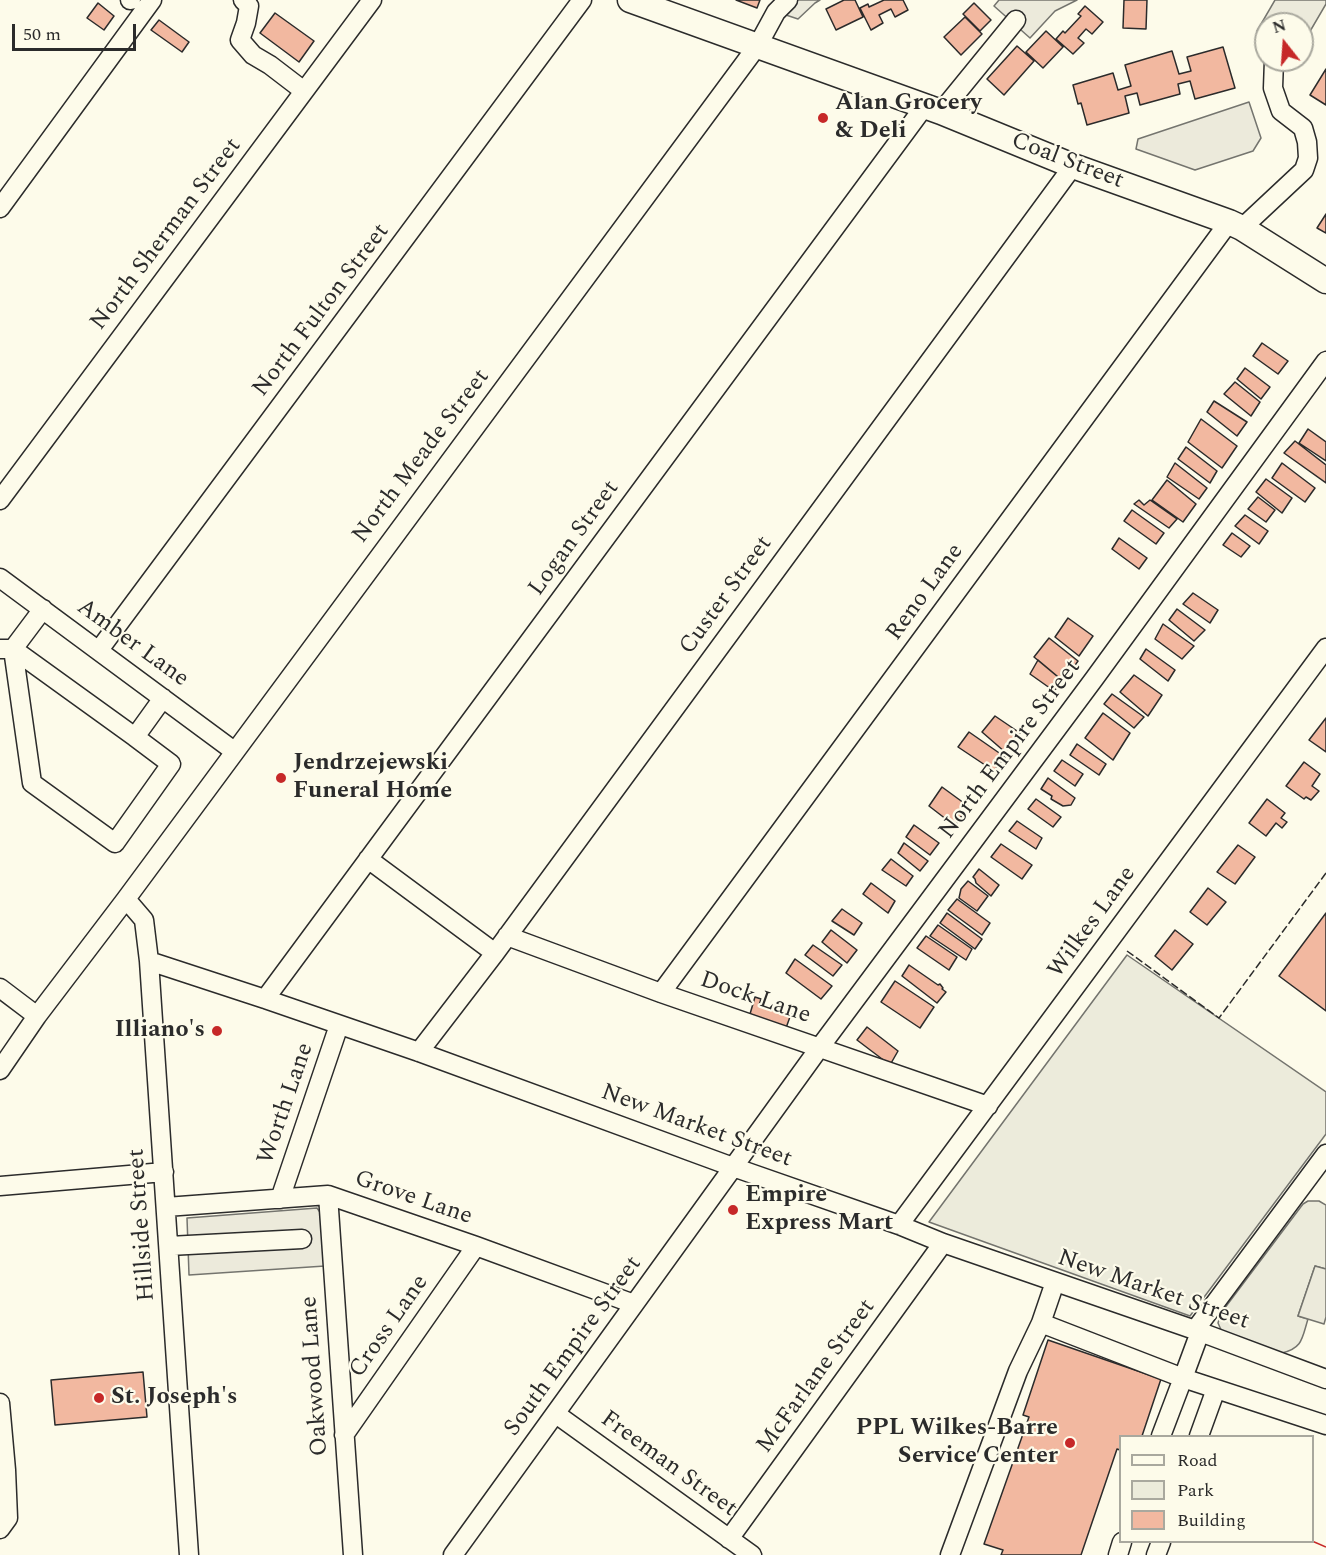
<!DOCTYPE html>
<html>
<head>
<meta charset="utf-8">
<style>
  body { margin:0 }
  #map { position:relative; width:1326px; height:1555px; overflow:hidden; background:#fdfbea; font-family:Spectral,serif }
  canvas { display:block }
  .legend { position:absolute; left:1119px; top:1435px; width:195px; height:108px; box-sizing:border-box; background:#fdfbea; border:2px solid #a9a89e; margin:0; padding:8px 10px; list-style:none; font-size:18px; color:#2b2b2b }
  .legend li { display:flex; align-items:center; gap:12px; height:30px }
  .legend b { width:30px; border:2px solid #a9a89e }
  .north { position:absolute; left:1254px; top:12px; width:60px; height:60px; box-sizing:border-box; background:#fdfbea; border:2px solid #a9a89e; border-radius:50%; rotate:343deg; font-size:16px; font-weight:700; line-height:24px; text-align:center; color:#2b2b2b }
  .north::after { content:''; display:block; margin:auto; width:21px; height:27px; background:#c62828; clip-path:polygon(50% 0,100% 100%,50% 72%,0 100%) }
  .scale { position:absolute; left:12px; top:24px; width:124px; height:27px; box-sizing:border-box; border:3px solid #2b2b2b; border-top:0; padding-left:8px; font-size:18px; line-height:21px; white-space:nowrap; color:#2b2b2b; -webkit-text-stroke:4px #fdfbea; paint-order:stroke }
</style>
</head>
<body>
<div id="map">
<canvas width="1326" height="1555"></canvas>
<ul class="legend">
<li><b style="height:8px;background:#fdfbea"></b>Road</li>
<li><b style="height:16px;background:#ecebdb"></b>Park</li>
<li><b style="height:16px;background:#f2b8a0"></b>Building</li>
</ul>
<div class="north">N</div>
<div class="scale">50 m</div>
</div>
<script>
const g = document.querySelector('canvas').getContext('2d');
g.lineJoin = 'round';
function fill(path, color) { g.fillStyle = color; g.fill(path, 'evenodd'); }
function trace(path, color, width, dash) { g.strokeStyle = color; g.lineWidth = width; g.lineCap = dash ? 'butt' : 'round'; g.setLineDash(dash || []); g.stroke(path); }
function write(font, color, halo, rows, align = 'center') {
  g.font = font + ' Spectral,serif'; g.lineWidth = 4.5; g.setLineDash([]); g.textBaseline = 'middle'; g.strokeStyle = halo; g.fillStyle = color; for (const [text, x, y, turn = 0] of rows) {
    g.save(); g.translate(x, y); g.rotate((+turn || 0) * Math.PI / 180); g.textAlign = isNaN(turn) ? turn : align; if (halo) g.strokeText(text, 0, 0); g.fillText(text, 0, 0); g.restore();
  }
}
const green = new Path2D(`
  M1127,955L1326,1092V1134L1190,1316L929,1222Z
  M1308,1201H1319L1326,1205V1269L1315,1266L1298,1316L1308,1319C1302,1338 1303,1348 1282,1353L1222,1332L1218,1323L1221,1313L1303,1204Z`);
fill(green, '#ecebdb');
trace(green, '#74746e', 1.5);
const parking = new Path2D(`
  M775,0H820L815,3L798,19L768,9Z
  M999,0H1077L1055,11L1030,38L994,6Z
  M1275,0H1326V4L1302,45V24H1266V36L1257,31Z
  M1249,102L1261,138L1253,151L1195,170L1136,149L1138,139Z
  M317,1208L322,1215L325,1266L189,1275L187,1218Z
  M1315,1266L1326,1269V1317L1324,1324L1298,1316Z`);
fill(parking, '#eceadb');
trace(parking, '#74746e', 1.5);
const building = new Path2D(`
  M736,0H760L757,8Z
  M844,0H855L863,17L836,30L826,9Z
  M884,0H903L908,10L895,17L891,9L879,15L883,23L871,30L860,8L868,4L869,7Z
  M1124,0H1147L1146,29L1123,28Z
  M98,3L114,16L104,30L87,18Z
  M974,3L991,20L980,31L963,14Z
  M1085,6L1103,22L1092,34L1086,29L1078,38L1084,43L1073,54L1056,39L1063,31L1065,33L1081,16L1078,14Z
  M275,13L314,41L299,62L260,33Z
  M965,17L982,34L961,55L944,37Z
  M159,20L189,42L182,52L151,30Z
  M1046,31L1063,47L1043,68L1026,52Z
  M1017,46L1034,61L1004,95L987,79Z
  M1223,47L1235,88L1195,99L1190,81L1178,84L1180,94L1140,105L1137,93L1125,96L1129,113L1087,125L1081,103L1078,104L1073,85L1113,73L1118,90L1131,86L1125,65L1172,51L1179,74L1191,71L1187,57Z
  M1326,69V105L1310,95Z
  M1326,214V233L1317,228Z
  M1262,343L1288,361L1278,374L1253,356Z
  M1245,368L1270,387L1261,399L1237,379Z
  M1235,382L1260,402L1251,416L1224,394Z
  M1214,401L1247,422L1237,436L1207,412Z
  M1201,419L1237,446L1222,468L1188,442Z
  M1308,429L1326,442V461L1299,443Z
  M1295,441L1326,465V483L1284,453Z
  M1186,447L1217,471L1210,483L1178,459Z
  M1175,463L1207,488L1199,499L1167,477Z
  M1282,463L1315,488L1305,502L1272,478Z
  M1266,479L1292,498L1282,513L1256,492Z
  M1167,480L1196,504L1183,522L1152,500Z
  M1258,497L1275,510L1266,522L1248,509Z
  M1139,500L1144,505L1150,500L1177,519L1169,528L1134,504Z
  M1132,510L1164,533L1156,544L1124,521Z
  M1245,515L1268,531L1259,544L1235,526Z
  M1232,533L1250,546L1241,557L1223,545Z
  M1119,538L1147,558L1139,569L1112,549Z
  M1193,593L1218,610L1210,623L1183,604Z
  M1177,609L1205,630L1194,641L1169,620Z
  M1068,618L1093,636L1079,656L1055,637Z
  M1163,624L1194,646L1182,659L1155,639Z
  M1049,638L1078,661L1064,682L1034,657Z
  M1146,649L1175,670L1168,681L1140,659Z
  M1038,660L1063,681L1054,691L1030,674Z
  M1134,675L1162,695L1148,716L1120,692Z
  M1112,694L1144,717L1134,728L1104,704Z
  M1103,713L1130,733L1113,760L1085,738Z
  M995,716L1020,733L1005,752L982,732Z
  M1326,718V752L1309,740Z
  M969,732L1005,757L994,771L958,747Z
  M1077,744L1106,764L1099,775L1070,755Z
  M1062,760L1083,774L1075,786L1054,771Z
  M1304,762L1320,774L1312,786L1319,791L1311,800L1306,797L1304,799L1286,786Z
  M1048,778L1075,798L1071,805L1063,806L1051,799L1052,796L1041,789Z
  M942,787L968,806L955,826L929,806Z
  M1036,799L1061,817L1053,827L1028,809Z
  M1267,799L1285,813L1281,818L1287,822L1282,828L1276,823L1266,836L1249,823Z
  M1017,821L1042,838L1036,849L1009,831Z
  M914,825L939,843L930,855L906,837Z
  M904,843L928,861L920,871L898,853Z
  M1001,844L1032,865L1022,879L991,857Z
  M1238,845L1255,857L1235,884L1217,872Z
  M891,859L913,876L906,886L882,870Z
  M979,869L999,885L991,896L976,883L975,879L973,877Z
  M968,881L988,896L977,911L959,898L961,889Z
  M871,883L895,901L888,913L863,894Z
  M1208,888L1226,902L1207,925L1190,912Z
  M957,899L990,923L982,935L948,910Z
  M842,909L862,923L854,935L832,921Z
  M947,913L982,939L975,949L940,923Z
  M1326,913V1011L1279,976Z
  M938,925L972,949L966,960L930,936Z
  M831,930L857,950L847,963L822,942Z
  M1175,930L1193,944L1172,970L1155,956Z
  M926,936L957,957L949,970L917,948Z
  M813,945L842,965L833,976L805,955Z
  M795,959L832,986L821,999L786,973Z
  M909,965L938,985L940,984L943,988L942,989L946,992L937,1003L902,976Z
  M895,981L934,1007L920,1028L881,1002Z
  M755,997L761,999L759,1005L791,1014L786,1028L750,1014Z
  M867,1027L898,1051L890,1065L857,1040Z
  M1048,1340L1161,1379L1142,1436H1120V1450L1117,1449L1081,1555H1001L1003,1550L984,1544L1029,1417L1023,1415Z
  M143,1372L147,1417L55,1425L51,1380Z`);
fill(building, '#f2b8a0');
trace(building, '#2b2b2b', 1.5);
const minor = new Path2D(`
  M130,0H131
  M243,0L249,6L246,23L240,40L253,55L270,65L304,91
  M941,112L1016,20
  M0,208L152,0
  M1242,228L1304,170L1308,158L1307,142L1303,128L1281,111L1273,88L1274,60
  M0,500L372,0
  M0,578L234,751
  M43,609L13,649L32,783L115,843L171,764L135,737L163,698
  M0,649H13L135,737
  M99,650L582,0
  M368,859L495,953
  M126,899L144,920L149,961L189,1555
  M507,936L661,993L988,1106
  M149,961L265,999L419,1052L733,1167L899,1225L943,1243L1195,1330L1326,1379
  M0,988L37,1016
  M661,993L1229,222
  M265,999L924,107
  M419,1052L495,953L1073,166
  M0,1070L37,1016L126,899L758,45L776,12L788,0
  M0,1186L164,1172
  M328,1195L353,1555
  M280,1199L339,1025
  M166,1207L328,1195L476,1246L634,1304
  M899,1225L1326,648
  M169,1246L302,1239
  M1055,1282L1041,1323L1183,1378L1200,1332
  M1195,1330L1326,1154
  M0,1403L6,1470L8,1518L0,1529
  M556,1414L752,1555
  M344,1435L476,1246
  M1161,1436L1183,1378L1326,1425
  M1199,1436L1216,1389
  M729,1539L943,1243
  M453,1555L820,1047L1094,679L1326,361
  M950,1555L1018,1371L1041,1323
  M1118,1555L1122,1542
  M1156,1555L1161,1542`);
const major = new Path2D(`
  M630,0L941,112L1073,166L1229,222L1242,228L1326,281`);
trace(minor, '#2b2b2b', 21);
trace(major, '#2b2b2b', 27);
trace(minor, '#fdfbea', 18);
trace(major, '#fdfbea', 24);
trace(new Path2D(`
  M1127,951L1219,1018L1326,873`), '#2b2b2b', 1.5, [8, 3]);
trace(new Path2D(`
  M1312,1541L1326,1547`), '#c62828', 1.5, [21, 4.5, 3, 4.5]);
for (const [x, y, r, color] of [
  [823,118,6,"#c62828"],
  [281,778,6,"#c62828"],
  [217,1031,6,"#c62828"],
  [733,1210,6,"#c62828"],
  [99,1398,6,"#c62828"],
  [1070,1443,6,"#c62828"]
]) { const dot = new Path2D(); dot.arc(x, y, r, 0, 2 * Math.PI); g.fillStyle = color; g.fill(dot); trace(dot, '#fdfbea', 2); }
write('bold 24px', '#2b2b2b', '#fdfbea', [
  ["Alan Grocery",835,104],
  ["& Deli",835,132],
  ["Jendrzejewski",293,764],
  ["Funeral Home",293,792],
  ["Illiano's",205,1031,"right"],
  ["Empire",745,1196],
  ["Express Mart",745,1224],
  ["St. Joseph's",111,1398],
  ["PPL Wilkes-Barre",1058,1429,"right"],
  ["Service Center",1058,1457,"right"]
], 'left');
write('24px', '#2b2b2b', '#fdfbea', [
  ["Coal Street",1067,162,21],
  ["North Sherman Street",167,235,-53],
  ["North Fulton Street",322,311,-53],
  ["North Meade Street",422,457,-53],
  ["Logan Street",575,539,-54],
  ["Reno Lane",926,593,-54],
  ["Custer Street",727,596,-54],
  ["Amber Lane",132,644,36],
  ["North Empire Street",1011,750,-53],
  ["Wilkes Lane",1093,923,-54],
  ["Dock Lane",755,999,19],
  ["Worth Lane",287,1104,-71],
  ["New Market Street",696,1127,20],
  ["Grove Lane",413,1199,19],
  ["Hillside Street",143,1225,-94],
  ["New Market Street",1153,1291,19],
  ["Cross Lane",390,1327,-55],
  ["South Empire Street",574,1347,-54],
  ["Oakwood Lane",316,1376,-94],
  ["McFarlane Street",817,1377,-54],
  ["Freeman Street",668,1465,36]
]);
</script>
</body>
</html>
